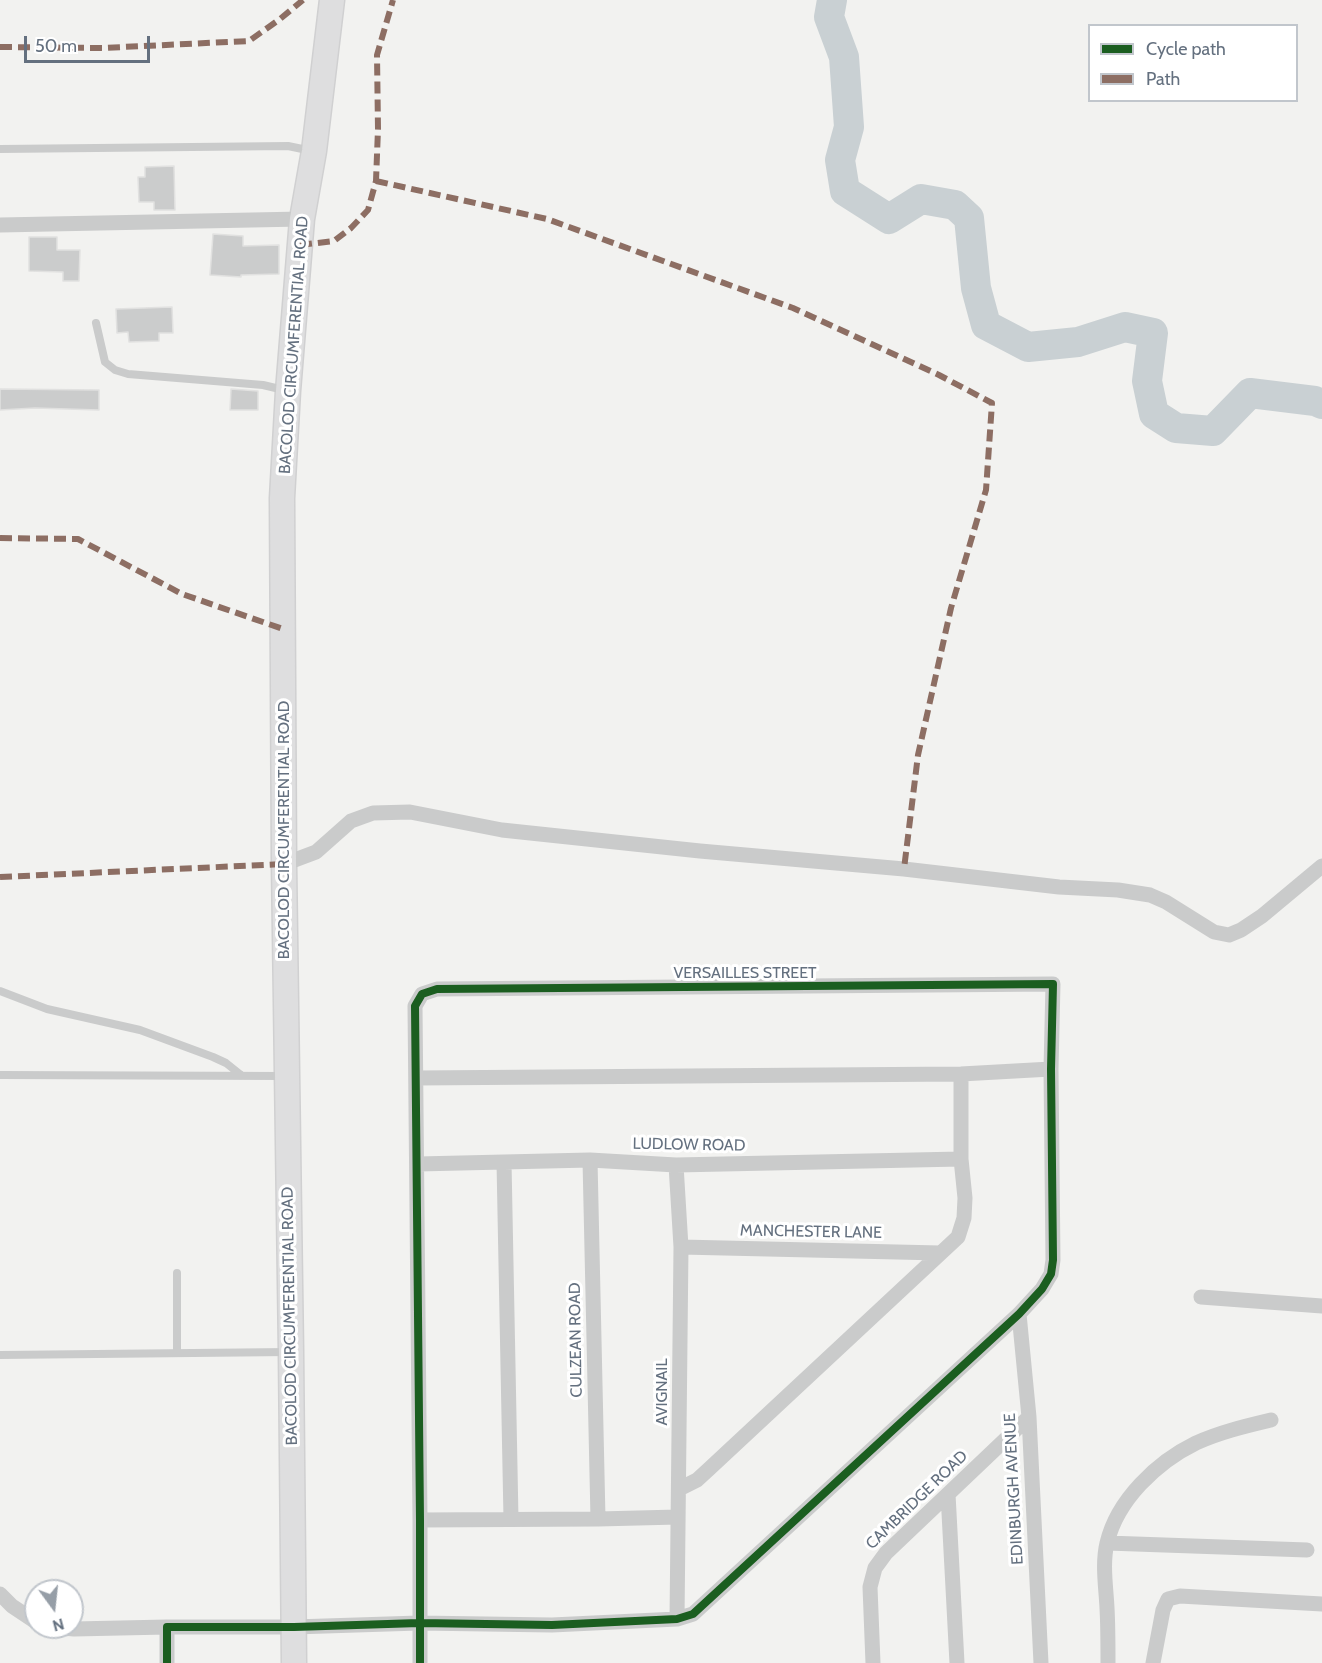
<!DOCTYPE html>
<html>
<head>
<meta charset="utf-8">
<style>
  body { margin:0 }
  #map { position:relative; width:1322px; height:1663px; overflow:hidden; background:#f2f2f0; font-family:Cabin,sans-serif }
  canvas { display:block }
  .legend { position:absolute; left:1088px; top:24px; width:210px; height:78px; box-sizing:border-box; background:#fff; border:2px solid #c1c6cc; margin:0; padding:8px 10px; list-style:none; font-size:18px; color:#64707f }
  .legend li { display:flex; align-items:center; gap:12px; height:30px }
  .legend b { width:30px; border:2px solid #c1c6cc }
  .north { position:absolute; left:24px; top:1579px; width:60px; height:60px; box-sizing:border-box; background:#fff; border:2px solid #c1c6cc; border-radius:50%; rotate:165deg; font-size:16px; font-weight:700; line-height:24px; text-align:center; color:#64707f }
  .north::after { content:''; display:block; margin:auto; width:21px; height:27px; background:#969ea7; clip-path:polygon(50% 0,100% 100%,50% 72%,0 100%) }
  .scale { position:absolute; left:24px; top:36px; width:126px; height:27px; box-sizing:border-box; border:3px solid #64707f; border-top:0; padding-left:8px; font-size:18px; line-height:21px; white-space:nowrap; color:#64707f; -webkit-text-stroke:4px #fff; paint-order:stroke }
</style>
</head>
<body>
<div id="map">
<canvas width="1322" height="1663"></canvas>
<ul class="legend">
<li><b style="height:8px;background:#1b5e20"></b>Cycle path</li>
<li><b style="height:8px;background:#8d6e63"></b>Path</li>
</ul>
<div class="north">N</div>
<div class="scale">50 m</div>
</div>
<script>
const g = document.querySelector('canvas').getContext('2d');
g.lineJoin = 'round';
function trace(path, color, width, dash) { g.strokeStyle = color; g.lineWidth = width; g.lineCap = dash ? 'butt' : 'round'; g.setLineDash(dash || []); g.stroke(path); }
function fill(path, color) { g.fillStyle = color; g.fill(path, 'evenodd'); }
function write(font, color, halo, rows, align = 'center') {
  g.font = font + ' Cabin,sans-serif'; g.lineWidth = 6; g.setLineDash([]); g.textBaseline = 'middle'; g.strokeStyle = halo; g.fillStyle = color; for (const [text, x, y, turn = 0] of rows) {
    g.save(); g.translate(x, y); g.rotate((+turn || 0) * Math.PI / 180); g.textAlign = isNaN(turn) ? turn : align; if (halo) g.strokeText(text, 0, 0); g.fillText(text, 0, 0); g.restore();
  }
}
trace(new Path2D(`
  M832,0L829,17L844,57L849,127L840,160L845,191L889,219L921,199L955,205L969,218L976,288L986,325L1028,347L1078,342L1125,327L1153,333L1147,381L1154,414L1176,428L1213,431L1250,393L1315,401L1322,404`), '#c9d0d3', 30);
const building = new Path2D(`
  M174,166L175,210H154V202H139L138,177H145V167Z
  M213,234L243,236V246L279,245V274L241,275V277L210,275Z
  M29,237H57V250H80L79,281H63V272L29,271Z
  M172,307L173,333H159V341L129,342L128,332L117,333L116,309Z
  M0,389L99,390V410L35,408L0,410Z
  M231,389L258,391V410H230Z`);
fill(building, '#cbcccc');
trace(building, '#e1e1e0', 1.5);
const primary = new Path2D(`
  M294,1663L291,1352L284,864L282,498L288,391L302,219L314,151L332,0`);
trace(primary, '#d0d0d1', 27);
trace(new Path2D(`
  M0,149L288,146L312,151
  M96,323L105,362L115,370L128,374L263,385L284,390
  M0,991L47,1009L140,1030L213,1057L226,1063L241,1075
  M0,1075L283,1076
  M177,1353V1273
  M0,1355L289,1352`), '#cacbcb', 8);
trace(new Path2D(`
  M0,225L302,219
  M284,864L316,852L351,821L373,813L410,812L502,830L700,851L904,869L1059,887L1118,890L1150,895L1166,902L1214,932L1229,935L1241,930L1262,916L1322,866
  M416,1078L961,1074L1051,1069
  M590,1160L598,1519
  M504,1162L511,1519
  M418,1164L590,1160L676,1165L961,1159
  M676,1165L681,1247L677,1619
  M681,1247L940,1253
  M1201,1297L1322,1306
  M1019,1314L1029,1417L1041,1663
  M679,1489L697,1480L709,1469L958,1237L964,1218L965,1198L961,1159V1074
  M948,1494L957,1663
  M420,1520L598,1519L678,1517
  M1107,1543L1307,1550
  M0,1594L12,1606L36,1622
  M53,1627L74,1629L167,1627
  M167,1663V1627H294L419,1623L552,1625L677,1619L693,1614L1019,1314L1042,1289L1051,1274L1053,1260L1051,1069L1053,984L437,989L422,994L415,1006L420,1520V1663
  M873,1663L870,1587L875,1568L886,1553L1029,1417
  M1108,1663C1108,1645 1108,1626 1107,1608C1106,1587 1102,1564 1107,1543C1117,1500 1157,1462 1196,1443C1220,1432 1246,1426 1271,1420
  M1153,1663L1163,1610L1168,1599L1180,1596L1322,1604`), '#cacbcb', 15);
trace(primary, '#dededf', 24);
trace(new Path2D(`
  M0,47L102,48L249,41L280,19L303,0
  M376,181L547,219L793,308L939,375L992,403L986,490L951,608L918,755L904,869
  M300,245L334,241L351,228L368,210L376,181L378,129L377,55L393,0
  M0,538L78,539L182,594L283,629
  M0,877L284,864`), '#8d6e63', 6, [12, 6]);
trace(new Path2D(`
  M167,1663V1627H294L419,1623L552,1625L677,1619L693,1614L1019,1314L1042,1289L1051,1274L1053,1260L1051,1069L1053,984L437,989L422,994L415,1006L420,1520V1663`), '#1b5e20', 8);
write('16px', '#64707f', '#fff', [
  ["BACOLOD CIRCUMFERENTIAL ROAD",294,345,-86],
  ["BACOLOD CIRCUMFERENTIAL ROAD",284,830,-90],
  ["VERSAILLES STREET",745,973],
  ["LUDLOW ROAD",689,1145,1],
  ["MANCHESTER LANE",811,1232,1],
  ["BACOLOD CIRCUMFERENTIAL ROAD",290,1316,-91],
  ["CULZEAN ROAD",576,1340,-91],
  ["AVIGNAIL",662,1392,-90],
  ["EDINBURGH AVENUE",1014,1489,-93],
  ["CAMBRIDGE ROAD",917,1500,-44]
]);
</script>
</body>
</html>
